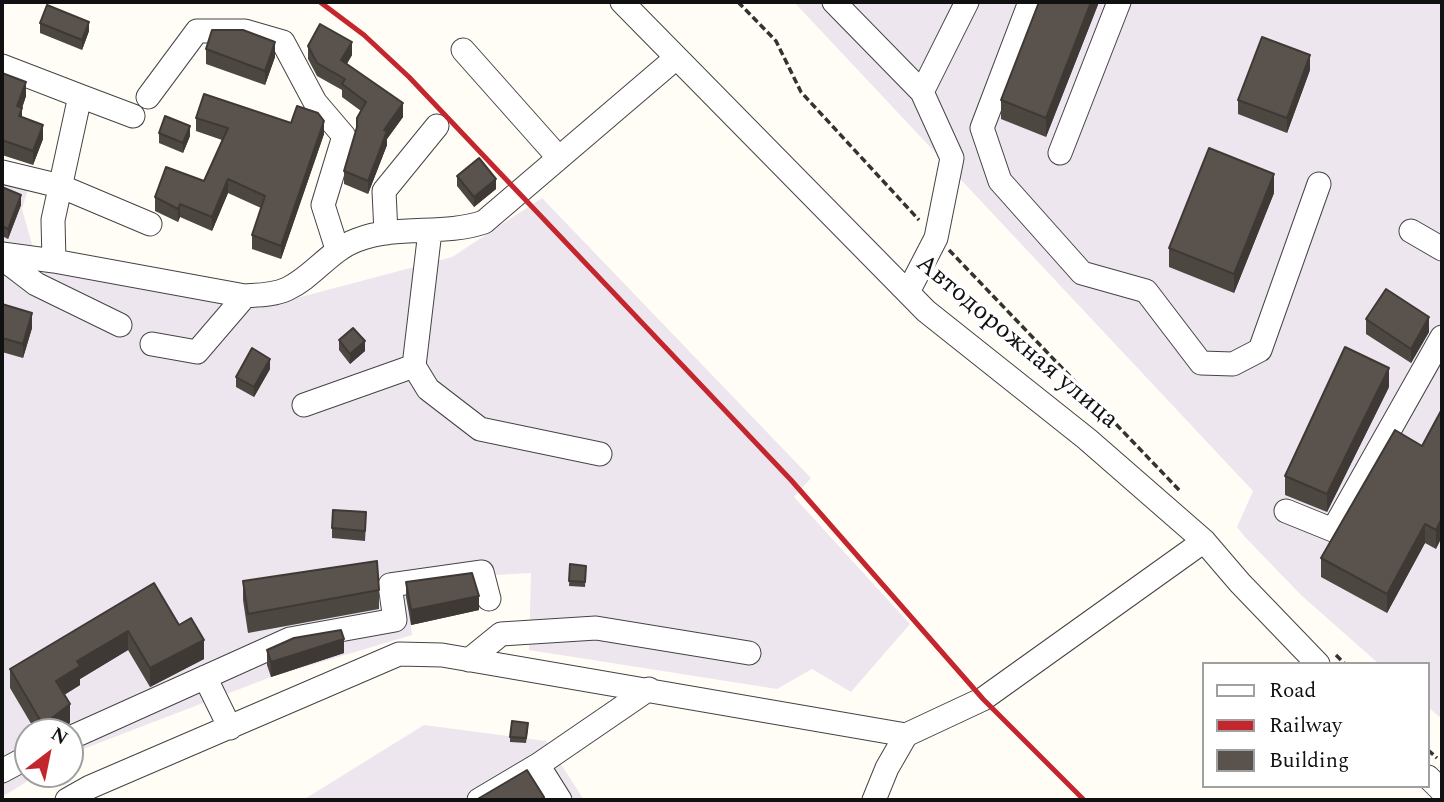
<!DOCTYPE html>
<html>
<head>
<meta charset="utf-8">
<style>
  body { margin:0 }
  #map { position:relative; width:1444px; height:802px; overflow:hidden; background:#fffdf5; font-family:Spectral,serif }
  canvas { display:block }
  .frame { position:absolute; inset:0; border:4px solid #111; pointer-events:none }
  .legend { position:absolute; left:1202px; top:662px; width:228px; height:126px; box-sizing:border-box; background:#fff; border:2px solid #a0a0a0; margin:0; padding:9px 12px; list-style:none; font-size:21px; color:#111 }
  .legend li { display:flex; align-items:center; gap:14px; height:35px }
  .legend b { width:35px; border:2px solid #a0a0a0 }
  .north { position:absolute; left:14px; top:718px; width:70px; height:70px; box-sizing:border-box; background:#fff; border:2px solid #a0a0a0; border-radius:50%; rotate:32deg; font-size:19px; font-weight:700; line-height:28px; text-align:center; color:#111 }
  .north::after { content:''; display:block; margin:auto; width:24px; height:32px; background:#c4262e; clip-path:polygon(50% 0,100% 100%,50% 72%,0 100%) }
</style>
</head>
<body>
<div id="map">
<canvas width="1444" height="802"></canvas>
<div class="frame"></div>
<ul class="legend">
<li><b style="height:9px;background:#fff"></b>Road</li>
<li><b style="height:9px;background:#c4262e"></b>Railway</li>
<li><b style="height:19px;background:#5a524d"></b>Building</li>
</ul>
<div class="north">N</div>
</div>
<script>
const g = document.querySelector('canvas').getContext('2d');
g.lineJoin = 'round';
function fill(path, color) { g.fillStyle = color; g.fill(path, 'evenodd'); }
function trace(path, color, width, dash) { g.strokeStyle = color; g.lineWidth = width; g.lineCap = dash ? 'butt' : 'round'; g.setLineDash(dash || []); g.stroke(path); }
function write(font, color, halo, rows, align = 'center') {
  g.font = font + ' Spectral,serif'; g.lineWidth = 7; g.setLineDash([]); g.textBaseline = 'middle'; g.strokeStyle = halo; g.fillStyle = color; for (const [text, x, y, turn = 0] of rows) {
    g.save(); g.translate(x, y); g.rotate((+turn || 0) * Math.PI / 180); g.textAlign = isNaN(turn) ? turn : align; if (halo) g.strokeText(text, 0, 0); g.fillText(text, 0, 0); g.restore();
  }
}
fill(new Path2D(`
  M794,2H1442V719L1428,707V664H1379L1301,595L1245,537L1237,527L1253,491Z
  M2,182L28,189L22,209L32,244L26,268L259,308L452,257L542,198L811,478L794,497L910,624L851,692L812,669L777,689L529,650L531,573L494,575L499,604L411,625L412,635L271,677L70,754V732H28V774H39L2,797Z
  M424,725L546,741L584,800H303Z`), '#eee6ef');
const minor = new Path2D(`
  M622,2L926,311L1087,439L1204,541L1240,583L1318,664
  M834,2L922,92L952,158L936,238L908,292
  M1030,2L982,128L1000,181L1082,273L1146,291L1201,363L1233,364L1260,350L1319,184
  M463,50L559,158
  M2,66L80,96
  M922,92L967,2
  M148,97L197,31H245L283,42L315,102L344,136L323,205L337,249
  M133,116L80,96L53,220L54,261L245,296C259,295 274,295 287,289C313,277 330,250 357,240C398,224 443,236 484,222L676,58
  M1060,153L1119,2
  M2,172L60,186L150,224
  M430,231L414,366L428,389L480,429L600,454
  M1411,231L1442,249
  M386,233L384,191L437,126
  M2,254L54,261
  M2,258L36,284L120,325
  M152,344L197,352L245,296
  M304,405L414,366
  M1286,511L1333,530L1442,337
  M469,660L501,634L596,628L749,653
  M205,677L230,728
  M70,738L290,639L395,620L390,585L482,572L489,599
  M538,765L560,800
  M2,771L28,757
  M1428,777L1442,791
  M67,800L90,787L399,654L442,655L906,735
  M479,800L538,765L649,689
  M874,800L887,768L906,735L983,699L1204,541`);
trace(minor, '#444', 25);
trace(new Path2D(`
  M738,2L776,41L801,92L919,220
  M949,250L1181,492
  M1336,655L1345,664
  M1428,750L1437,758`), '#333', 3.5, [7, 3.5]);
trace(minor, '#fff', 23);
trace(new Path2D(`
  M320,2L364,35L409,77L791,480L983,699L1084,800`), '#c4262e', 5);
fill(new Path2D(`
  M1039,2H1099L1046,137L1001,119V100Z
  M40,23L89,31L82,50L40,33Z
  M308,46L352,55L347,64L403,117L387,139V145L368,194L344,184V171L357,129V118L361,111L342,97V90L317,76L308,59Z
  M206,49L275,57L265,85L206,64Z
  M1310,70L1287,133L1238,114V100Z
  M2,73L26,96L22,108V117L43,139L33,165L2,155Z
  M196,118L324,134L281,259L252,249V235L261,208L228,193L212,231L180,217L178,222L155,211V197L204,181L222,140L196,131Z
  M159,133L190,136L183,153L159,143Z
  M457,176L496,189L474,207L457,186Z
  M2,187L21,205L8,239L2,236Z
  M1274,193L1234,293L1169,267V248Z
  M2,304L32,328L23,358L2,352Z
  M1366,319L1429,332L1411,363L1366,334Z
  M339,340L365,351L350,364L339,350Z
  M270,369L254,397L236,387V377Z
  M1389,387L1327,512L1285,495V476Z
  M1442,409L1436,549L1425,543L1387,613L1321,577V558L1422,446Z
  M366,522L365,541L332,538V528Z
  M570,564L586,566L585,587L569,586Z
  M243,581L379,590V609L248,633L243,600Z
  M406,582L479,610L411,625L406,597Z
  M154,583L179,625L204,659L150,687L128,650L80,679V685L64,695L70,723L58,732H36L10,688V669Z
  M267,650L344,653L271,677L267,665Z
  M528,728L526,743L510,742V737Z`), '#4d4742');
fill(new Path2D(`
  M1091,2H1099L1046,137V118Z
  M89,22V31L82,50V40Z
  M275,42V57L265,85V71Z
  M352,42V55L341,73V60Z
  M1310,55V70L1287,133V118Z
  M26,82V96L21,111L22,108V122L19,130L17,106Z
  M403,103V117L387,139V145L368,194V181L384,130Z
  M324,121V134L281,259V246Z
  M43,125V139L33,165V151Z
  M190,126V136L183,153V143Z
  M1274,174V193L1234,293V274Z
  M228,179V193L212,231V217Z
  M496,179V189L474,207V197Z
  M21,195V205L8,239V229Z
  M180,204V217L178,222V209Z
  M32,313V328L23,358V344Z
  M1429,317V332L1411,363V349Z
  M365,341V351L350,364V354Z
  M270,359V369L254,397V387Z
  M1389,368V387L1327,512V494Z
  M1442,518V537L1436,549V530Z
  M1425,524V543L1387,613V594Z
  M479,596V610L411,625V610Z
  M128,631V650L80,679V685L56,700V681L77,661Z
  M344,639V653L271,677V662Z
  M204,640V659L150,687V668Z
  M70,704V723L58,732H43V725Z`), '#3f3936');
const building = new Path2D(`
  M1039,2H1091L1046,118L1001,100Z
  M47,5L89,22L82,40L40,23Z
  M320,24L352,42L341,60L403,103L384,130L387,131L368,181L344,171L357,127V118L366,102L342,84L345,79L317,63L308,46Z
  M212,30H243L275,42L265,71L206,49Z
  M1262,37L1310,55L1287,118L1238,100Z
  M2,73L26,82L17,106L22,108L19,116L43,125L33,151L2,140Z
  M204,94L291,123L297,106L318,113L324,121L281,246L252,235L265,196L228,179L212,217L180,204L178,209L155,197L166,167L204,181L228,128L196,118Z
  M165,116L190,126L183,143L159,133Z
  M1209,148L1274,174L1234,274L1169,248Z
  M479,158L496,179L474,197L457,176Z
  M2,187L21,195L8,229L2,226Z
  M1386,289L1429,317L1411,349L1366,319Z
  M2,304L32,313L23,344L2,338Z
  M353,328L365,341L350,354L339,340Z
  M1345,347L1389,368L1327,494L1285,476Z
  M252,348L270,359L254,387L236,377Z
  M1442,409V518L1436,530L1425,524L1387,594L1321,558L1395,430L1422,446Z
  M333,510L366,512L365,531L332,528Z
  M377,561L379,590L248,614L243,581Z
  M570,564L586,566L585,582L569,581Z
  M472,573L479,596L411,610L406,582Z
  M154,583L179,625L191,618L204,640L150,668L128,631L77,661L80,666L56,681L70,704L43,725L10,669Z
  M341,630L344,639L271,662L267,650L294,638Z
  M512,721L528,723L526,738L510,737Z
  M527,770L544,797L540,800H476Z`);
fill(building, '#5a524d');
trace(building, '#3f3936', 2);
write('26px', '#111', '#fff', [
  ["Автодорожная улица",1016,343,40]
]);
</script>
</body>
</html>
